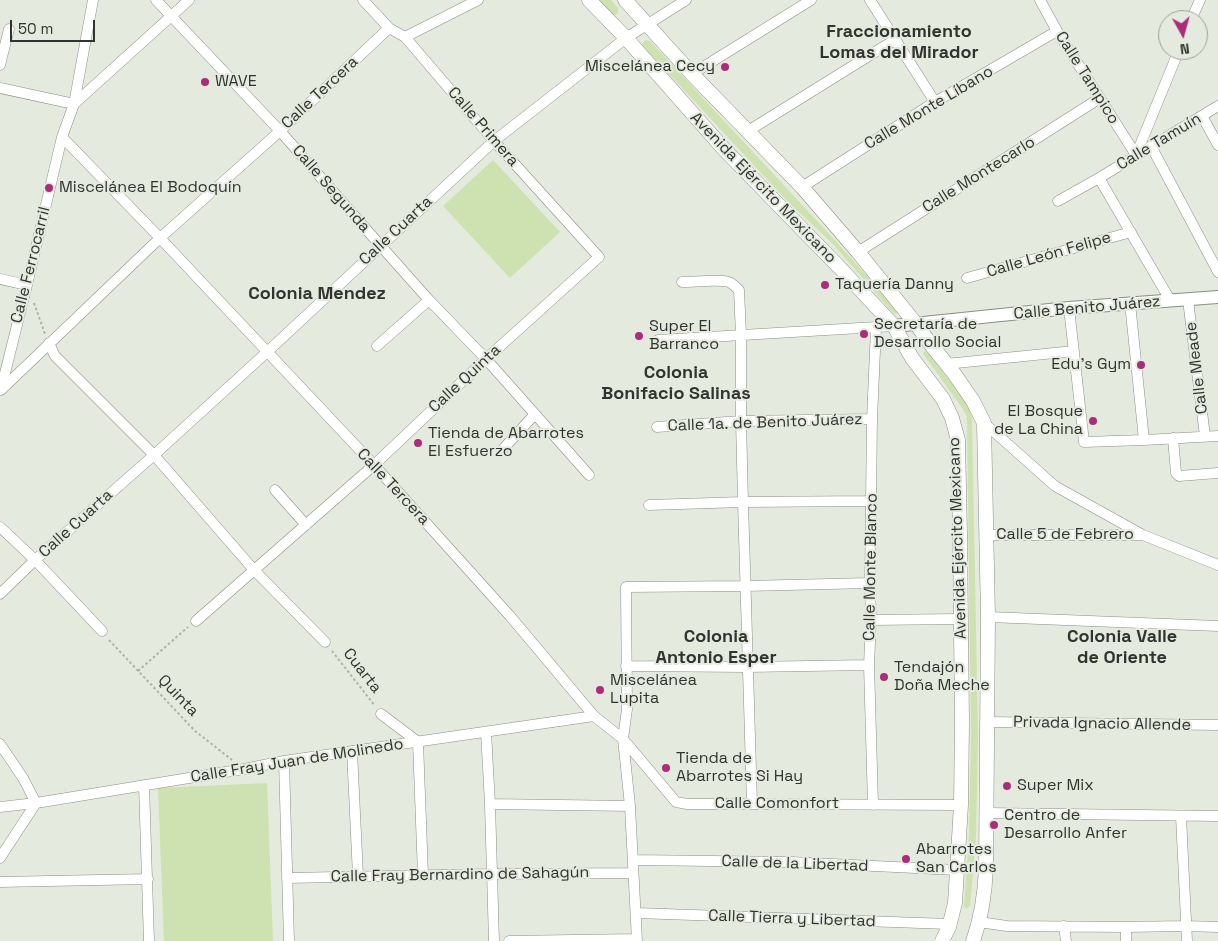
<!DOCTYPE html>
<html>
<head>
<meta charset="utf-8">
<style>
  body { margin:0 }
  #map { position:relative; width:1218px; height:941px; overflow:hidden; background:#e5eade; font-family:"Space Grotesk",sans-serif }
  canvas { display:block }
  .north { position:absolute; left:1158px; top:10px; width:50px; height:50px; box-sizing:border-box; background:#e5eade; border:1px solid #9da198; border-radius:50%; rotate:173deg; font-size:14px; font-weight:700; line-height:20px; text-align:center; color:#31332e }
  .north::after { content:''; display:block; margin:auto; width:18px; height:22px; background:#ab2c7b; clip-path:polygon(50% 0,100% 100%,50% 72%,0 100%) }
  .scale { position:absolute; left:10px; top:20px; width:85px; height:22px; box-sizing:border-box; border:2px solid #31332e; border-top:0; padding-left:6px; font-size:15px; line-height:18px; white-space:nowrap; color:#31332e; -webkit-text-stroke:4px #e5eade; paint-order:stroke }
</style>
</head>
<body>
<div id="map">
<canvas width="1218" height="941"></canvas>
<div class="north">N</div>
<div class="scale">50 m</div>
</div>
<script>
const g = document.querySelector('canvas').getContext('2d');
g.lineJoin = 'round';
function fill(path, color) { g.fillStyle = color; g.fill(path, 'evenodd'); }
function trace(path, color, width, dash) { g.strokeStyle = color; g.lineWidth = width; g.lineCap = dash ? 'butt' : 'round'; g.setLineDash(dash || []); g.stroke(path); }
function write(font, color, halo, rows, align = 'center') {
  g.font = font + ' "Space Grotesk",sans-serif'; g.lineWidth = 4; g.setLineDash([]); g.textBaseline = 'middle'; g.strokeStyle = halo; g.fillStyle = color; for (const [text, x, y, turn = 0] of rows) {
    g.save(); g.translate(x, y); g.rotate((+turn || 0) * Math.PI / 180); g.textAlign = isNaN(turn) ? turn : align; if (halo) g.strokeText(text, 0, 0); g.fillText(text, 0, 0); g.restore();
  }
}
fill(new Path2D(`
  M598,0H611L618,8V13L615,15L610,14Z
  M645,40L650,41L831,236L898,310V313L894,314L830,241L789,203L643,46L642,44Z
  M493,160L560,232L510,278L443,206Z
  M925,351L928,352L968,405L971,413L972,420L978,733L976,837L970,906L966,909L964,906L969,836L971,731L967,422L966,415L962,408L924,355L923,352Z
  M267,783L273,941H164L158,788Z`), '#cde2b0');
const minor = new Path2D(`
  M156,0L280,131L380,245L429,300L486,359L589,475
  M870,0L935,102
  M1040,0L1057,31L1136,155
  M1191,20L1200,0
  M405,37L478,0
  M0,65L9,29
  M692,74L811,0
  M0,88L74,104
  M74,104L189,0
  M1202,116L1218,145
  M748,131L896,39
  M62,137L160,238L374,465L510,616L594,716L623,739L676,802L687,804H752L961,805
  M1151,146L1218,272
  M1136,155L1179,50
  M1099,178L1170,300
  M802,187L935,102L1057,31
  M1058,201L1099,178L1218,106
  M858,252L1100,98
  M967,278L1131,232
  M0,279L27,285
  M682,282C695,282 717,279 729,282C733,284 736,287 739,290L741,335V421L743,502L752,804
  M1188,300L1205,436
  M1130,303L1144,440
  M1069,308L1084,442L1144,440L1218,436
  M658,340L894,326
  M49,343L55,356L154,455L254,570L325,642
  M377,346L429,300
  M946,364L1074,351
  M1,389L27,285L62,137L74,104L93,0
  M1,390L160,238L280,131L389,28
  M984,423L1055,486L1143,535L1218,565
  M657,427L741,421L872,419
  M1173,438L1176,473L1179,476L1218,473
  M503,449L535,414
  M275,490L306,525
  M649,505L743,502L871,501
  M0,527L35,560L102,631
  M987,535H1142
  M0,594L35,560L154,455L267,352L494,141L626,38L686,0
  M988,617L1218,626
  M871,620L961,619
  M196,621L374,465L486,359L599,257L494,141L405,37L389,28L363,0
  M626,666L747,667L869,665
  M381,714L418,742L423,875
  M987,722L1218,725
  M486,732L490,804L494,941
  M0,744L23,778L36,803L0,858
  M352,751L358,876
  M284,761L289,941
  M144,785L149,941
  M490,804L630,806
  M873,805L869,665L871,620L870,583L872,419L876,328
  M0,807L36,803L244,769L284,761L594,716
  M987,813L1218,816
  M1181,816L1187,941
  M633,860L791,862L957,870
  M287,878L492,874L633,873
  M0,882L148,879
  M636,913L949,924
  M979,922L1007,926L1126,927L1185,926L1218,927
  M1064,926L1066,941
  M1126,927V941
  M509,941L637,939
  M637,941L630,806L623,739L627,709L626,587L746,586L870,583`);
const tertiary = new Path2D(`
  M894,326L1069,308L1218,297`);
const secondary = new Path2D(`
  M589,0L626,38L723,148L840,268L894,326L912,358L943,399L952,418L958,440L960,535L962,722L961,805L955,903L949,927L942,941
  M625,0L692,74L802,187L858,252L916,324L932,346L953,372L973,401L984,423L988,617L986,867C985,894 982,916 973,941`);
trace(minor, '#8a8e84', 11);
trace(tertiary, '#8a8e84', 14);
trace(secondary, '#8a8e84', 15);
trace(new Path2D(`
  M34,303L45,334
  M109,640L195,731L232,760
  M332,651L375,706
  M138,671L188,627`), '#adb1a7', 2, [2.5, 2.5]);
trace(minor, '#fff', 10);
trace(tertiary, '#fff', 12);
trace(secondary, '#fff', 14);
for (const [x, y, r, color] of [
  [725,67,5,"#ab2c7b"],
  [205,82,5,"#ab2c7b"],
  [49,188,5,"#ab2c7b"],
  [825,285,5,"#ab2c7b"],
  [864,334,5,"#ab2c7b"],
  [639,336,5,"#ab2c7b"],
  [1141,365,5,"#ab2c7b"],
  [1093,421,5,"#ab2c7b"],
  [418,443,5,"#ab2c7b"],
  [884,677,5,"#ab2c7b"],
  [600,690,5,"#ab2c7b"],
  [666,768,5,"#ab2c7b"],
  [1007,786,5,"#ab2c7b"],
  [994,825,5,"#ab2c7b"],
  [906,859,5,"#ab2c7b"]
]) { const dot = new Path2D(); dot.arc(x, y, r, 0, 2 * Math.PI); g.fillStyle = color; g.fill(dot); trace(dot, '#e5eade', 2); }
write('16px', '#31332e', '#e5eade', [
  ["Miscelánea Cecy",715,67,"right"],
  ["WAVE",215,82],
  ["Miscelánea El Bodoquín",59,188],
  ["Taquería Danny",835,285],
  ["Secretaría de",874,325],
  ["Desarrollo Social",874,343],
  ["Super El",649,327],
  ["Barranco",649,345],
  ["Edu's Gym",1131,365,"right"],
  ["El Bosque",1083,412,"right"],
  ["de La China",1083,430,"right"],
  ["Tienda de Abarrotes",428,434],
  ["El Esfuerzo",428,452],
  ["Tendajón",894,668],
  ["Doña Meche",894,686],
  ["Miscelánea",610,681],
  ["Lupita",610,699],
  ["Tienda de",676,759],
  ["Abarrotes Si Hay",676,777],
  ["Super Mix",1017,786],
  ["Centro de",1004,816],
  ["Desarrollo Anfer",1004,834],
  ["Abarrotes",916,850],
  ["San Carlos",916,868]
], 'left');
write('16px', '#31332e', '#e5eade', [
  ["Calle Tampico",1087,78,58],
  ["Calle Tercera",320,93,-43],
  ["Calle Monte Líbano",929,108,-31],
  ["Calle Primera",483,127,49],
  ["Calle Tamuín",1159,142,-31],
  ["Calle Montecarlo",979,175,-32],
  ["Avenida Ejército Mexicano",763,188,46],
  ["Calle Segunda",331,189,49],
  ["Calle Cuarta",396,231,-43],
  ["Calle León Felipe",1049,255,-16],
  ["Calle Ferrocarril",31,265,-76],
  ["Calle Benito Juárez",1087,308,-5],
  ["Calle Meade",1197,368,-97],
  ["Calle Quinta",465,379,-43],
  ["Calle 1a. de Benito Juárez",765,423,-2],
  ["Calle Tercera",393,487,47],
  ["Calle Cuarta",76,524,-42],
  ["Calle 5 de Febrero",1065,535],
  ["Avenida Ejército Mexicano",958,538,-92],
  ["Calle Monte Blanco",871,567,-89],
  ["Cuarta",362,671,52],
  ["Quinta",178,696,46],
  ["Privada Ignacio Allende",1102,724,1],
  ["Calle Fray Juan de Molinedo",297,761,-9],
  ["Calle Comonfort",777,804],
  ["Calle de la Libertad",795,864,2],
  ["Calle Fray Bernardino de Sahagún",460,875,-1],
  ["Calle Tierra y Libertad",792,919,2]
]);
write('bold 18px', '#31332e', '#e5eade', [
  ["Fraccionamiento",899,32],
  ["Lomas del Mirador",899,53],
  ["Colonia Mendez",317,294],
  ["Colonia",676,373],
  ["Bonifacio Salinas",676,394],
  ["Colonia",716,637],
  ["Antonio Esper",716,658],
  ["Colonia Valle",1122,637],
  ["de Oriente",1122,658]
]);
</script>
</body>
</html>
